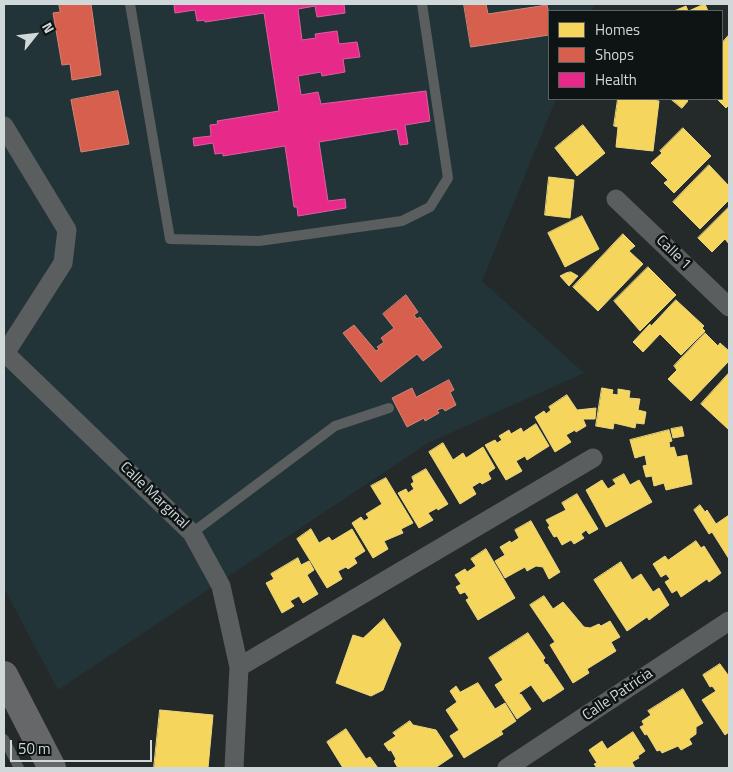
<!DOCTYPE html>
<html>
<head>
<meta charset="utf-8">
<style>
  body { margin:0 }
  #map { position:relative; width:733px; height:772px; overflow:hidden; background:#242a2a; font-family:"Titillium Web",sans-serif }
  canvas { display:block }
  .frame { position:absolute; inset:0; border:5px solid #d1d8da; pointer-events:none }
  .legend { position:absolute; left:548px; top:10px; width:175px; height:90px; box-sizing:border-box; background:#0e1314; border:1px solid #5c6263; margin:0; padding:6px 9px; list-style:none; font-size:15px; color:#d1d8da }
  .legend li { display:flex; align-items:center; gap:10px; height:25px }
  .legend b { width:25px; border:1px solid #5c6263 }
  .north { position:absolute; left:10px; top:10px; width:50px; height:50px; -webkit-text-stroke:4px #0e1314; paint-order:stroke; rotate:61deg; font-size:14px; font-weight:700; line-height:20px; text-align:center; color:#d1d8da }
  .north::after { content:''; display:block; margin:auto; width:18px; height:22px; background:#d1d8da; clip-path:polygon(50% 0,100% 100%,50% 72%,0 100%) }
  .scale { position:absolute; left:10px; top:740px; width:142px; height:22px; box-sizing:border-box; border:2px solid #d1d8da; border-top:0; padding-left:6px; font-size:15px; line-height:18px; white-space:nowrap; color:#d1d8da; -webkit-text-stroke:4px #0e1314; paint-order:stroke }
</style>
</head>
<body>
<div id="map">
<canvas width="733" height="772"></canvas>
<div class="frame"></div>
<ul class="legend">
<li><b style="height:14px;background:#f6d55c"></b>Homes</li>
<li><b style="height:14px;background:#d6604d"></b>Shops</li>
<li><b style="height:14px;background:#e7298a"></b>Health</li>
</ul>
<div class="north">N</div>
<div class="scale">50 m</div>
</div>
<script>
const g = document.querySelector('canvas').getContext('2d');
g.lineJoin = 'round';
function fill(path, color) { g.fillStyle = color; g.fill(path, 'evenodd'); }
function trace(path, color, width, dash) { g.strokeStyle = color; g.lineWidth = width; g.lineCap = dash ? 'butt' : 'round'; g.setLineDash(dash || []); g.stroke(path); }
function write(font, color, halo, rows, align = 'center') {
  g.font = font + ' "Titillium Web",sans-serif'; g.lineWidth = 5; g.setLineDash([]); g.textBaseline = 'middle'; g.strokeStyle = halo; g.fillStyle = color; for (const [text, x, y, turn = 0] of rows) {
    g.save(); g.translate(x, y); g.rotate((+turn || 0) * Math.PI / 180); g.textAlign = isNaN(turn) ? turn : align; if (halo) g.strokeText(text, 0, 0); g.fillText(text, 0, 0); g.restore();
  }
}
fill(new Path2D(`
  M4,4H595L592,11H549V99H556L482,281L584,373L428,443L58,690L4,588Z`), '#223438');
const homes = new Path2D(`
  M705,4L708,11H674L686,6L688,11Z
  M729,35V105L726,108L717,99H722V43Z
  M618,99H651V100L659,101L653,151L616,147L618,127L614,126Z
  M671,99H685L688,101L682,108Z
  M583,125L605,153L577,176L555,148Z
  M683,128L711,156L674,193L664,183L668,180L651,163L662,153L660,151Z
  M709,165L729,186V200L700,229L673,202Z
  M549,177L574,180L570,218L545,215Z
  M729,207V244L725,239L712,252L698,238Z
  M582,216L599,249L565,267L548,233Z
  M623,234L635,246L629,251L643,264L598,311L573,287Z
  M648,267L676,295L640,331L614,301Z
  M571,272L578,276L569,286L560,276L566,273Z
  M676,300L704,326L702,328L705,331L681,355L660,334L643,352L633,342L650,324L651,326Z
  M705,333L718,346L720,343L729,351V361L691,401L668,379L677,370L674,366Z
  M729,373V427L728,429L701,404Z
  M602,388L613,390L612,394L618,395V389L630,391L629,398L640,399L638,410L646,412L644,424L636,423L635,428L614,423L613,429L596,426Z
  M567,395L577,410L596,408L595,419H583L586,426L576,432L575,430L566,435L571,442L555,452L535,417L544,411L546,414L551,410L549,407Z
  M536,424L549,446L527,460L525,456L516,461L522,471L506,480L485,445L495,440L497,443L502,440L499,436L509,430L511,434L521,428L523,432Z
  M682,427L684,436L673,438L671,429Z
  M669,430L672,441L669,442L670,448L674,447L677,457L687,455L692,484L666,490L664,483L654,486L652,476L646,477L643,466L647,465L645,455L635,458L630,440Z
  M443,443L453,460L463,453L466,458L483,447L495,468L488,473L491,479L482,484L480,482L472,487L476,494L460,504L429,452Z
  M426,469L448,504L438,510L437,508L428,513L433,520L419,528L398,493L406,489L408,493L414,489L411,484L414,482L412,477Z
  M624,474L630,485L639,480L652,502L606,527L586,490L602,480L608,489L616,484L613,480Z
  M386,478L413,523L401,529L403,533L384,541L388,549L373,558L352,523L361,517L364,521L369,518L366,514L382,504L371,486Z
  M577,494L598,529L589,534L586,530L581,534L584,538L574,544L571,540L562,545L557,536L554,537L548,527L550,526L546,520L566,510L562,503Z
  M700,505L705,512L707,510L716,524L729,515V559L712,532L709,534L694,510Z
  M531,521L560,572L549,579L543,567L536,566L527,571L525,567L505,578L495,561L505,555L500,547L510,541L511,543L519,538L515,530Z
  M311,529L319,543L329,537L332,541L352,529L365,551L354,558L357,563L348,569L346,567L338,571L342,579L327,588L297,539Z
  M696,541L701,548L704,546L721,573L709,582L707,579L681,597L677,590L672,593L665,582L670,579L666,574L661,577L653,564L665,556L668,560Z
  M486,549L515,598L478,620L466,600L469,598L465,592L460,594L456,587L461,584L455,575L465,569L467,572L476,566L471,559Z
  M298,558L301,565L309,561L314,570L307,575L318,594L303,603L299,596L290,601L294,606L282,613L266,583L274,579L271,574Z
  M621,562L632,580L641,574L653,592L659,588L669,605L649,620L647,617L627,631L594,580Z
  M544,596L553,609L563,602L584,627L590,628L599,624L601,626L610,621L620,637L611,642L616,651L587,669L589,673L573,683L550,645L555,642L530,605Z
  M384,619L401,644L383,690L371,696L336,683L353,635L363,638Z
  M528,633L545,658L543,660L546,665L547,664L564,689L549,699V698L543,702L531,685L519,693L520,695L521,694L531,709L517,719L495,685L503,680L489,658Z
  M720,664L728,675L729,674V732L725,735L702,700L716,691L712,686L710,687L703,675Z
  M478,683L495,709L505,703L516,721L501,731L503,734L464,758L450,736L459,730L446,710L457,702L450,691L456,686L460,692Z
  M683,689L703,723L696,727V734L689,739L692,744L681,750L678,746L662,753L660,750L657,751L647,734L645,735L640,727L644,725L642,721L651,715L648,711Z
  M160,710L213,715L208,768H154Z
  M410,721L413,725L436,730L453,756L435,768H398L394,761L396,759L391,750L389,751L384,744L396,736L393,733Z
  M346,729L366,759L370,757L378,768H343L327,742Z
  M633,732L645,751L638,756L639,758L632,762L635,768H597L594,764L597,763L589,750L602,741L607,749Z`);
fill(homes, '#f6d55c');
trace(homes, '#ebd682', 1);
const shops = new Path2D(`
  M59,4H91L101,75L72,80L70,64L62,65L53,13L60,12Z
  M464,4H486L488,14L547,5L549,13V35L471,47Z
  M118,91L129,144L81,152L71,100Z
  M406,295L418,312L414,315L417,319L420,317L442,347L423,361L417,354L381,382L343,333L354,325L376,351L379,349L377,347L384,342L381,338L394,328L383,314Z
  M449,380L454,390L450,392L456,405L445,411L443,408L437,410L439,413L425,421L424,418L407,427L392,398L412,388L416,397Z`);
fill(shops, '#d6604d');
trace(shops, '#d48477', 1);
const health = new Path2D(`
  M184,4H344L345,13L317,17L315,6L298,9L302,40L316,38L315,34L337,31L339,44L357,42L360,57L343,59L345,72L322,76L321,72L298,76L301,95L318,92L321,104L426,91L430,121L405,125L408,144L400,145L397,129L319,142L328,201L345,199L346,208L298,216L297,207H294L285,146L223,156V153L215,154L213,143L194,146L193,138L211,136L210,125L218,124L217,121L279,111L264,13L205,22L204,20L197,21L195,10L175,13L174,5Z`);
fill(health, '#e7298a');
trace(health, '#e05ea2', 1);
trace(new Path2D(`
  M130,4L170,239L259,241L402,221L430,207L448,178L422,4
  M192,533L335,426L389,408
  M4,739L19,768`), '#5b5e5f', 10);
trace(new Path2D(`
  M4,126L67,230L63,263L4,355
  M616,199L729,307
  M4,352L192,533L221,586L239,667L234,768
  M239,667L593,458
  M507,768L729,621`), '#5b5e5f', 19);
trace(new Path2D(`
  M4,675L52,768`), '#656768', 28);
write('15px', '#d1d8da', '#0e1314', [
  ["Calle 1",673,253,44],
  ["Calle Marginal",154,496,44],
  ["Calle Patricia",618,695,-34]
]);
</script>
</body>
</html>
